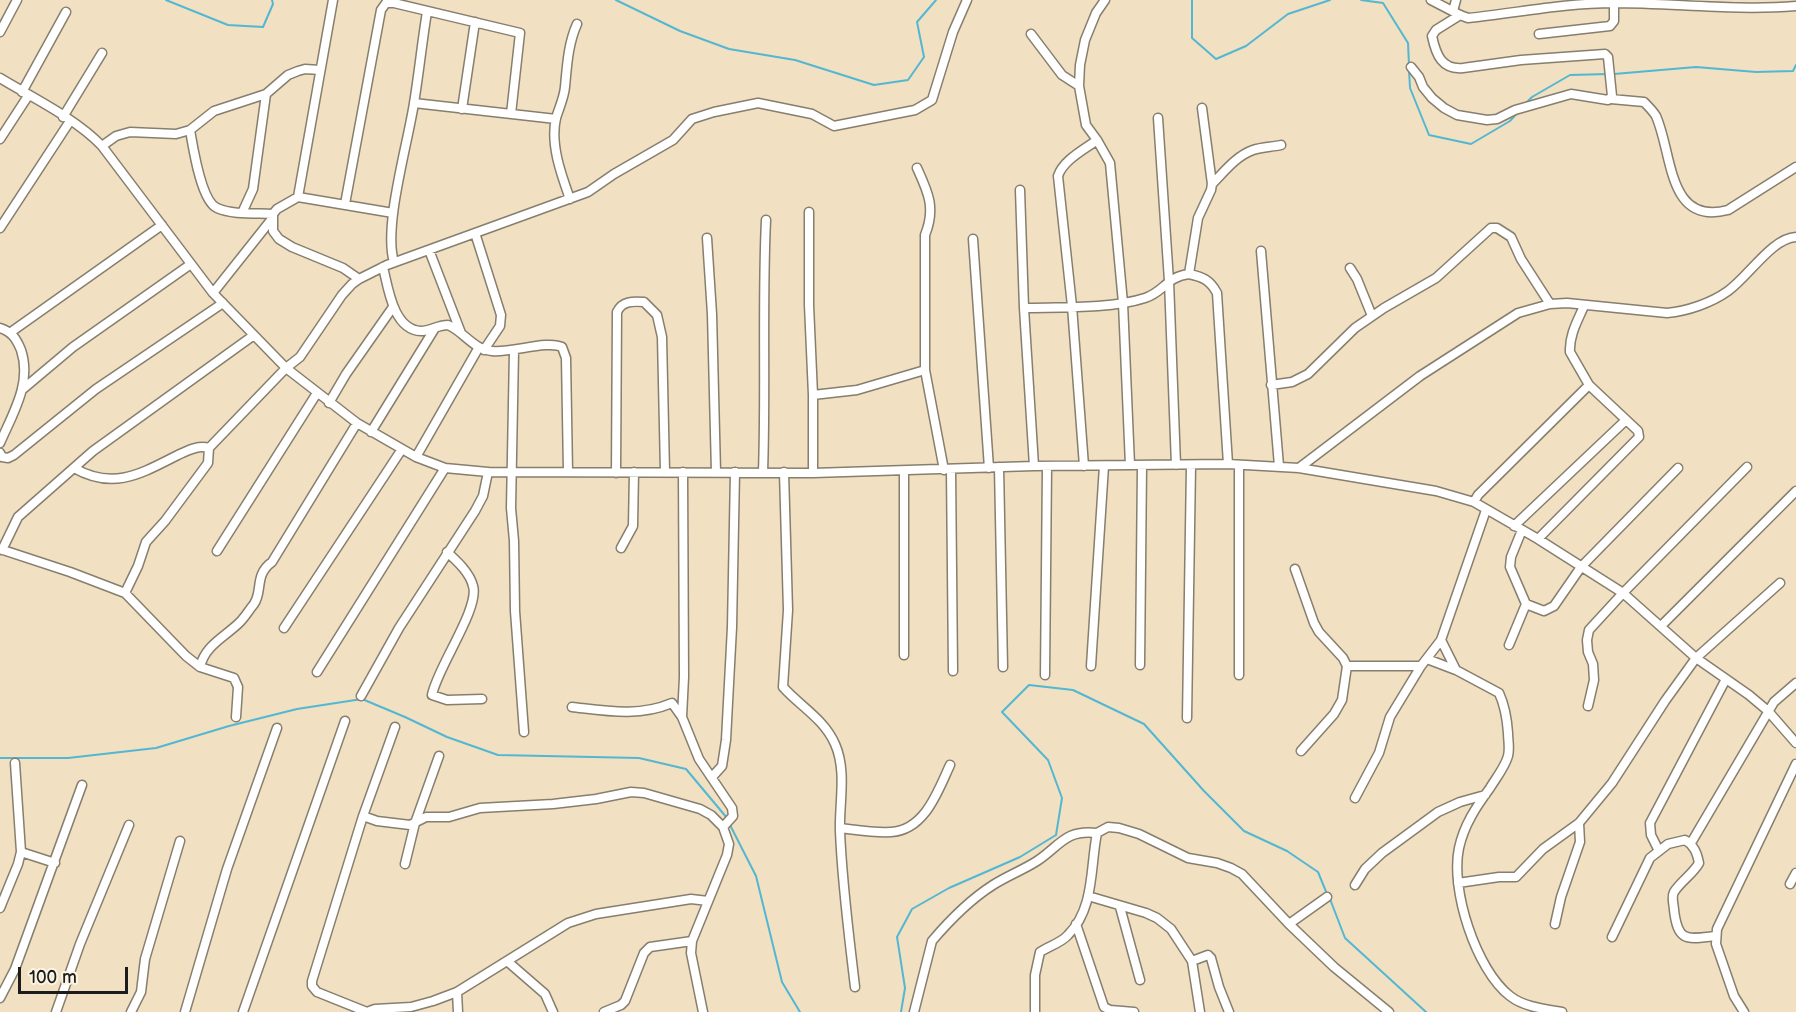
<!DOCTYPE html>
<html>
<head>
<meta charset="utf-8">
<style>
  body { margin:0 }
  #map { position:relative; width:1796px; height:1012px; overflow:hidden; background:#f1e0c1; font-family:"Balsamiq Sans",sans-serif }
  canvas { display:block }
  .scale { position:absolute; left:18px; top:967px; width:110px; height:27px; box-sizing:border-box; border:3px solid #1c1c1c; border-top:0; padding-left:8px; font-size:18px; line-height:21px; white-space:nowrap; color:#1c1c1c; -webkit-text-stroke:4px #fcf5e5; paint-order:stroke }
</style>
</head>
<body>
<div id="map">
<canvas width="1796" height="1012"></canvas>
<div class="scale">100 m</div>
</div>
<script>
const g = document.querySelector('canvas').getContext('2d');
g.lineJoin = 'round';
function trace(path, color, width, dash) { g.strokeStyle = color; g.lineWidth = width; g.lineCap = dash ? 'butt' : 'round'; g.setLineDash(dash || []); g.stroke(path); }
trace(new Path2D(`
  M166,0L228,25L263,27L273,4L272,0
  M616,0L680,31L729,49L795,60L874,85L908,80L924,57L917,22L936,0
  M1192,0V38L1216,59L1246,46L1288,14L1330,0
  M1361,0L1383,3L1408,43L1409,65
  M1409,70L1410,88L1429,135L1471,144L1510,121L1518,112
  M1614,74L1696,67L1756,72L1793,71L1796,65
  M1526,103L1532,97L1570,75L1608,74
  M0,758H68L156,748L229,726L297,709L362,699L405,717L447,737L498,755L639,758L686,769L727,818
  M729,823L756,876L782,982L800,1012
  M1330,899L1345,938L1426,1012
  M901,1012L905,988L897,937L912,909L949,888L1020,857L1056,835L1062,798L1048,760L1002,712L1029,685L1073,690L1144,724L1204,791L1244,831L1287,851L1318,872L1327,894`), '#53b7d2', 2);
const minor = new Path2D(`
  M333,0L298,197L277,209L273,214V231L279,239L292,247L343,268L359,279
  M1105,0L1096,13L1085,40L1080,65L1079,86L1086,125L1097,140L1110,163L1123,303L1130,465
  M1431,0L1460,15L1468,18C1517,13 1564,3 1614,3C1674,3 1735,11 1796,6
  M1453,11L1456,0
  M0,32L17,0
  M1031,34L1062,75L1079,86
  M1539,34L1610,26L1614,21V3
  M1411,67L1419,77L1423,87L1432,98L1444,108L1457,115L1487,120L1497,119L1515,110L1571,94L1608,100L1612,96L1608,57L1605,54L1521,60L1463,68C1442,70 1436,55 1432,36L1436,30L1460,15
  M0,78C33,98 75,118 102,146L213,293L286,368L357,423L416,457L445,468L488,472L813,473L1034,466L1228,464L1299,468L1436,491L1474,502L1538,539L1623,593L1696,658L1749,695L1768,711L1796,743
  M22,92L66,12
  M1611,99L1644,102C1648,106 1653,111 1656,116C1673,154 1667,226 1728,210L1796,167
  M414,103L556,119
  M462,109L475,22
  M63,117L102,53
  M1158,118L1169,281L1176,465
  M190,130C193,147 201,201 217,208C233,215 255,213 273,214
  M0,139L28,96
  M102,146L116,136L130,132L176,134L190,130L214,111L266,94L288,75L298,71L305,69L320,70
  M917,168C928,192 936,208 925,235V370L944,470
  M1212,184C1224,172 1236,156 1253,150C1262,147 1272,147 1281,145
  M1020,190L1024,308L1034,466
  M298,197L393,213
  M570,199C561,174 550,144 556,118C559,108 564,98 565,87C567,66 568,44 577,24
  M345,204L381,10L386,3H394L520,33L511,114
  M809,212V305L813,395V473
  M242,213L253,189L266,94
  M0,228L70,121
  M475,233L501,315L500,326L484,350
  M707,238L712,314L716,472
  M973,239L989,468
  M429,250L461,333
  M1261,251L1279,466
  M394,262C383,227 408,143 414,103C419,73 422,42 427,12
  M383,267C388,287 393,330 421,331C430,331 438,325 448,325C463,331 474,350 492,351C511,353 548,340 562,347L566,358L568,472
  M1350,268L1357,279L1372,316
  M1189,274C1203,277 1210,280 1217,293L1228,464
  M213,293L271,220
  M1024,308C1061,307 1111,309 1145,298C1164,292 1166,277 1189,274L1198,218L1211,190L1212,184L1202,108
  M0,328C12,332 16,338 21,350C32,383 13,413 0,443
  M11,332L162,225
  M514,351L511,508L514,541L515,611L524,732
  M1271,385L1292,382L1308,374L1355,328L1384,308L1436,278L1491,228H1497L1511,237L1521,259L1550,304
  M23,389L73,347L191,264
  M813,395L857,390L925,370
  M329,403L346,374L393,307
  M371,432L435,328
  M0,453L2,457L8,458L14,455L96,389L223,303
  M416,457L479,347
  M1084,466L1072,306L1058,176C1063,160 1085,149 1097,140
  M999,467L1003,667
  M74,468C114,491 142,473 178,455C189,450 198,445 209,448
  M1299,468L1420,376L1518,313L1550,304L1567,303L1667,313C1688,311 1711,303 1728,291C1749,276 1772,238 1796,237
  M951,470L953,671
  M763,472C766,387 762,304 766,220
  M784,472L788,610L783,687C801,707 824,719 835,744C847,771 839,803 840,831C842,883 849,935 855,987
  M616,473L617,312C622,301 633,301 644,302L657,315L662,337L665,472
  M1474,502L1478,495L1589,385L1570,352C1569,335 1578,320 1584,306
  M1514,526L1626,420
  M1538,539L1639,437L1638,431L1589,385
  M621,548L633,526L634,472
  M0,549L70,572L125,593L186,656L200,667L234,678L238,687L236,717
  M2,550L18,517L93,451L254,335
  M217,551L317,393
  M447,552C457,561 470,573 473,586C480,608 437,668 432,695L447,700L482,699
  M1295,569L1314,623L1319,632L1343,658L1347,666L1342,700L1334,714L1301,751
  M125,593L138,566L146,542L165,521L208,463L209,448L286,368L300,357L342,295L352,284L359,279L387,265L588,192L614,174L673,140L692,119L714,112L758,103L812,114L834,126L915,110L932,100L953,32L967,0
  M1526,604L1544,611L1554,606L1581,567L1678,468
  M1661,626L1796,491
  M284,628L402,449
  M1441,640L1456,670
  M1509,645L1526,604L1510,567L1511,557L1522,530
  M904,655V471
  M1427,659L1456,670L1499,693C1505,706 1507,718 1508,733C1508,740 1510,748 1508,756C1505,767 1496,778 1490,788C1476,807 1464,825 1459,848C1450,889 1476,970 1510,996C1524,1007 1544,1009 1562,1012
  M1140,665L1142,465
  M1091,666L1104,466
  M1347,666H1421
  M200,667C205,645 225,637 240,622C245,617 249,610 254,604C263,591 254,575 272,562L357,423
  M317,672L445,468
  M1045,675L1047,467
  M1239,675V465
  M361,696L399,628L475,511L483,496L488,472
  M1588,706L1594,680L1593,664L1588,652L1587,640L1589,630L1623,593L1747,467
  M572,707C607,711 639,717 672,703L682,717L699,759L732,808L733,816L723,827
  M682,717L684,677L683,472
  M1187,718L1191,466
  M395,727L363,816L312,981V986L317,992L367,1012L375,1009L411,1007L433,1001L457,992L568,923L596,914L691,899L708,901
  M712,777L722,766L726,740L732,627L735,472
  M1355,798L1379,753L1390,717L1421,666L1441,640L1486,510
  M363,816L377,821L410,825L426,817H449L480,808L553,804L596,799L631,792L644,793L700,809L711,815L723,827L729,844L727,855L692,941L691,953L703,1012
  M840,828C857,830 875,833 891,832C925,830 938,791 950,765
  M1691,843L1774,702L1796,683
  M1659,851L1651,835L1650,823L1726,679
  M21,852L55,863
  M405,864L415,823L439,756
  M1458,883L1499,877H1516L1543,849L1579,823L1612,783L1665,701L1696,658L1780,583
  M1790,884L1796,873
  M1355,885L1365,869L1382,853L1438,812L1460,802L1485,795
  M1088,896L1146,913L1157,918L1171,929L1192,961L1200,1012
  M1120,907L1140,980
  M0,908L18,864L21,852L15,763
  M1076,924L1104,1007L1110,1010L1134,1012
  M1289,924L1334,967L1389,1012
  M1555,924L1561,897L1580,842L1579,823
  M1612,937L1650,858L1668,844L1685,840C1694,845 1697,853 1699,863C1693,874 1681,881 1674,892C1671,897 1674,905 1674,910C1678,943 1687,939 1716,936
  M507,961L545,994L553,1012
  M1192,961L1208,955L1211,958L1219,987L1229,1012
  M457,992L458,1012
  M0,998L15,969L82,785
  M56,1012L80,944L129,825
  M131,1012L141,992L145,959L180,841
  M185,1012L227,869L277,728
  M243,1012L345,721
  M604,1012L621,1005L625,1001L644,953L650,947L692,941
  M914,1012L932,941C949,921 971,899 993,885C1007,876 1023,870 1037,861C1060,846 1065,829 1097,833
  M1035,1012V975L1040,952C1049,946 1061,943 1068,935C1095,908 1090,867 1097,833L1108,827L1119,828L1139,834L1188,858L1217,863L1231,868L1242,874L1289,924L1327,897
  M1744,1012L1734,996L1716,944L1717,929L1796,764`);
trace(minor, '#867e6e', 11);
trace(minor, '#fff', 8);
</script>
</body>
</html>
